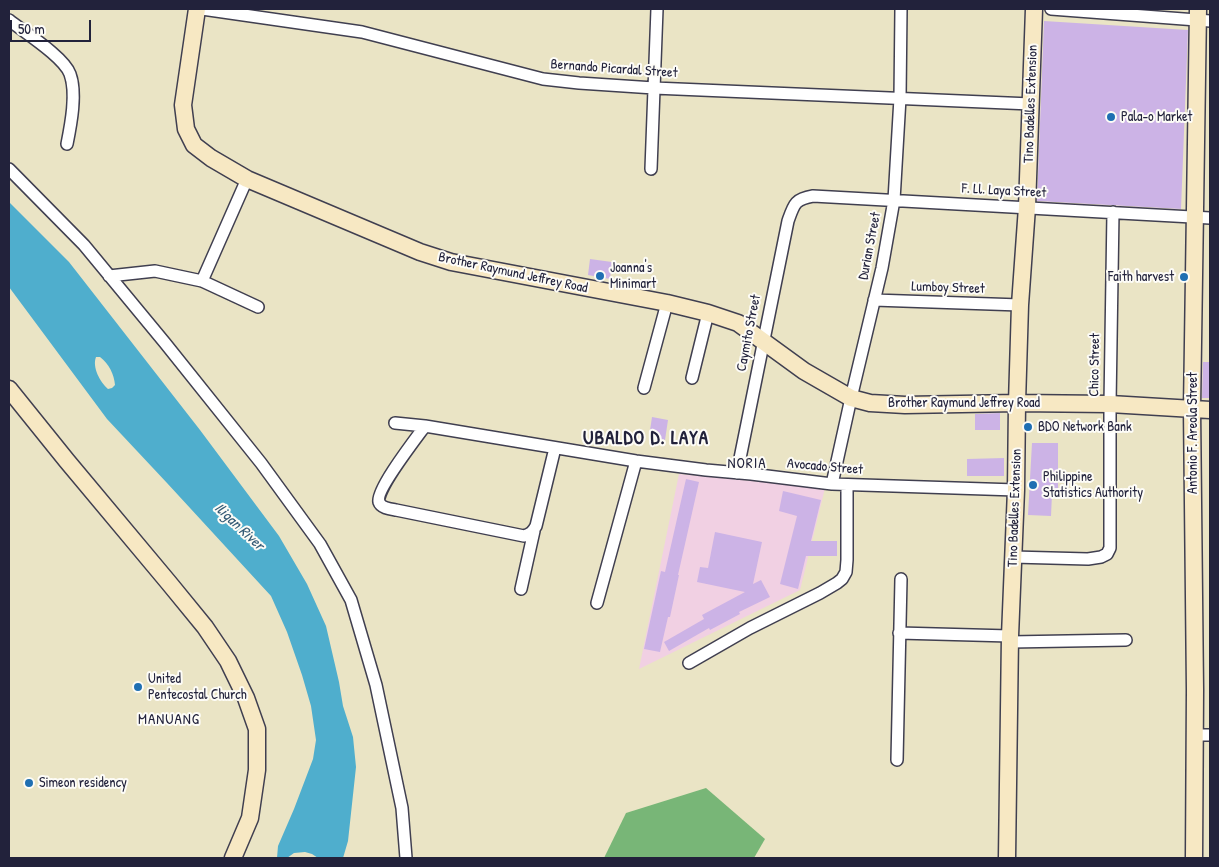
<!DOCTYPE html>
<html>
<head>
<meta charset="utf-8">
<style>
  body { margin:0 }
  #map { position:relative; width:1219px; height:867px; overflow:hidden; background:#eae4c5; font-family:"Patrick Hand",sans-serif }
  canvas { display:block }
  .frame { position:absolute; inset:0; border:10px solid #22223b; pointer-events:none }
  .scale { position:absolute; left:10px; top:20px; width:81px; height:22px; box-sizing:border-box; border:2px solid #22223b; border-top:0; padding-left:6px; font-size:15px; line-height:18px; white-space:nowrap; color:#22223b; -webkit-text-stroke:4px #fdfcf7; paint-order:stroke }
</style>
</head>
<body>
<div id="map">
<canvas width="1219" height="867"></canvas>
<div class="frame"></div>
<div class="scale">50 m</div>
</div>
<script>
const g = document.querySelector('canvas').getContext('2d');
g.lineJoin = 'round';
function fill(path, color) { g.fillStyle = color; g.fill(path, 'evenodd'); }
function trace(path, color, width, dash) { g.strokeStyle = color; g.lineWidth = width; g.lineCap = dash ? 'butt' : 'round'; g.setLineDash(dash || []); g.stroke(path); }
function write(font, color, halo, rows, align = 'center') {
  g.font = font + ' "Patrick Hand",sans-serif'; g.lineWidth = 4; g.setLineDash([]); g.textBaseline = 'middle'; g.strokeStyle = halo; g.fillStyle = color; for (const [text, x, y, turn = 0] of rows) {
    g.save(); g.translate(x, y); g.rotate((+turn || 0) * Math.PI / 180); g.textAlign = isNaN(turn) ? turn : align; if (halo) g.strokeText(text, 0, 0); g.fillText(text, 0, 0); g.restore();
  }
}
fill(new Path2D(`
  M679,474L825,488L800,590L639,669Z`), '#f1d0e3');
fill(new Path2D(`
  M706,788L765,839L754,858H604L626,813Z`), '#78b677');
fill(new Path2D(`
  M9,202L69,262L200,430L279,536L307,584L326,626L339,682L343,706L353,737L356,767L348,841L343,858H318L312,854L305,852L294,853L287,858H277L278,846L294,809L313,759L316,740L311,706L302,675L287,632L271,596L167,483L107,419L9,287ZM96,357H100C109,364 114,374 115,385L112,388L108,389C100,382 92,367 96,357Z`), '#4faecd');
fill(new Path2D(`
  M1044,21L1188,30L1181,209L1037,201Z
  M590,259L612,262L610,279L588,275Z
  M1203,362H1210V398H1202Z
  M1000,413V430H975V414Z
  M652,417L668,420L665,440L649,437Z
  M1032,443H1058V494H1052L1051,516L1028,515Z
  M1004,458V476H967V459Z
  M686,479L699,482L678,575H679L670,617H668L660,652L644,649L661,571L665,572Z
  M783,491L821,500L811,541H837V556H806L798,589L780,584L797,516L779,511Z
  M715,532L762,542L753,584L761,580L770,597L739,612L740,614L710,630L709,628L669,651L664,642L704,619L702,615L745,592L697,582L700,567L708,568Z`), '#ccb3e6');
const street = new Path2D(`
  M202,9L362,32L543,79L579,83L654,88L1031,104
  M1051,9L1210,21
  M9,20C24,32 64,57 70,74C77,93 71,124 67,144
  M9,169L84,245L165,343L261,463L320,544L351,600L376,685L402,808L406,858
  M651,169L657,9
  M109,276L155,271L202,281L258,307
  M202,281L247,179
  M874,300L1020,305
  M692,378L708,313
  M644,388L667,303
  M395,423L425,426L636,461L706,470L751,474L832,484L1016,490
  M425,426C417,437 375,491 379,502C381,508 390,509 396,510L524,536C530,534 533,532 536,526L555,448
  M737,473L788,221C794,204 795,199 813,196L1210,218
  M832,484L851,398L882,268L894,200L900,98L901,9
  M1013,557L1088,559L1101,557L1107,554L1110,548V404L1113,212
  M521,589L534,531
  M597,603L636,461
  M899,633L1010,636
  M1010,642L1126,640
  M689,663L750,628L820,593L837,583L842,579L846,572L847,560V485
  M1195,735H1210
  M897,760L901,579`);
const secondary = new Path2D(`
  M197,9L183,105L186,129L194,145L211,158L247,179L420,252L451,262L667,303L708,313L738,323L804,371L851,398L870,403L905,405L1017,403L1110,404L1210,410
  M9,389L67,461L169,583L205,627L228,661L246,698L257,729V770L250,818L233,858
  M1007,858L1010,636L1016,490L1017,403L1020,305L1027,207L1034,9
  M1194,858L1195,690L1192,409L1198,9`);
trace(street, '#403f50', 14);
trace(secondary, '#403f50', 19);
trace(street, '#fff', 11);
trace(secondary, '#f7e8c3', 16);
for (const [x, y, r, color] of [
  [1111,117,5,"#1f6fb2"],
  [600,276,5,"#1f6fb2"],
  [1184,277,5,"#1f6fb2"],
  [1028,427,5,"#1f6fb2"],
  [1033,485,5,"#1f6fb2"],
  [138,687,5,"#1f6fb2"],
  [29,783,5,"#1f6fb2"]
]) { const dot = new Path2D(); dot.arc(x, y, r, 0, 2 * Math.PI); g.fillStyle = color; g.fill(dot); trace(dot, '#fdfcf7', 2); }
write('14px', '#22223b', '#fdfcf7', [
  ["Bernando Picardal Street",614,69,4],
  ["Tino Badelles Extension",1031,104,-88],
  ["F. Ll. Laya Street",1004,191,3],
  ["Durian Street",870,246,-79],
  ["Brother Raymund Jeffrey Road",513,273,12],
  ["Lumboy Street",948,288,2],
  ["Caymito Street",749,333,-79],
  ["Chico Street",1095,365,-89],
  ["Brother Raymund Jeffrey Road",964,403],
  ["Antonio F. Areola Street",1193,433,-90],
  ["Avocado Street",825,467,5],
  ["Tino Badelles Extension",1015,508,-88]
]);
write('14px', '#22223b', '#fdfcf7', [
  ["Pala-o Market",1121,117],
  ["Joanna's",610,268],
  ["Minimart",610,284],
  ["Faith harvest",1174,277,"right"],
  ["BDO Network Bank",1038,427],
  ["Philippine",1043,477],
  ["Statistics Authority",1043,493],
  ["United",148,679],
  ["Pentecostal Church",148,695],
  ["Simeon residency",39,783]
], 'left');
g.letterSpacing = '1px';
write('15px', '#22223b', '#fdfcf7', [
  ["NORIA",747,464],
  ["MANUANG",169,720]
]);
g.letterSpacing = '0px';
write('italic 15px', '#345a75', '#fdfcf7', [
  ["Iligan River",239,527,43]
]);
g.letterSpacing = '1px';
write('bold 19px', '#22223b', '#fdfcf7', [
  ["UBALDO D. LAYA",646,439]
]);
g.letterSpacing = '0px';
</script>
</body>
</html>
